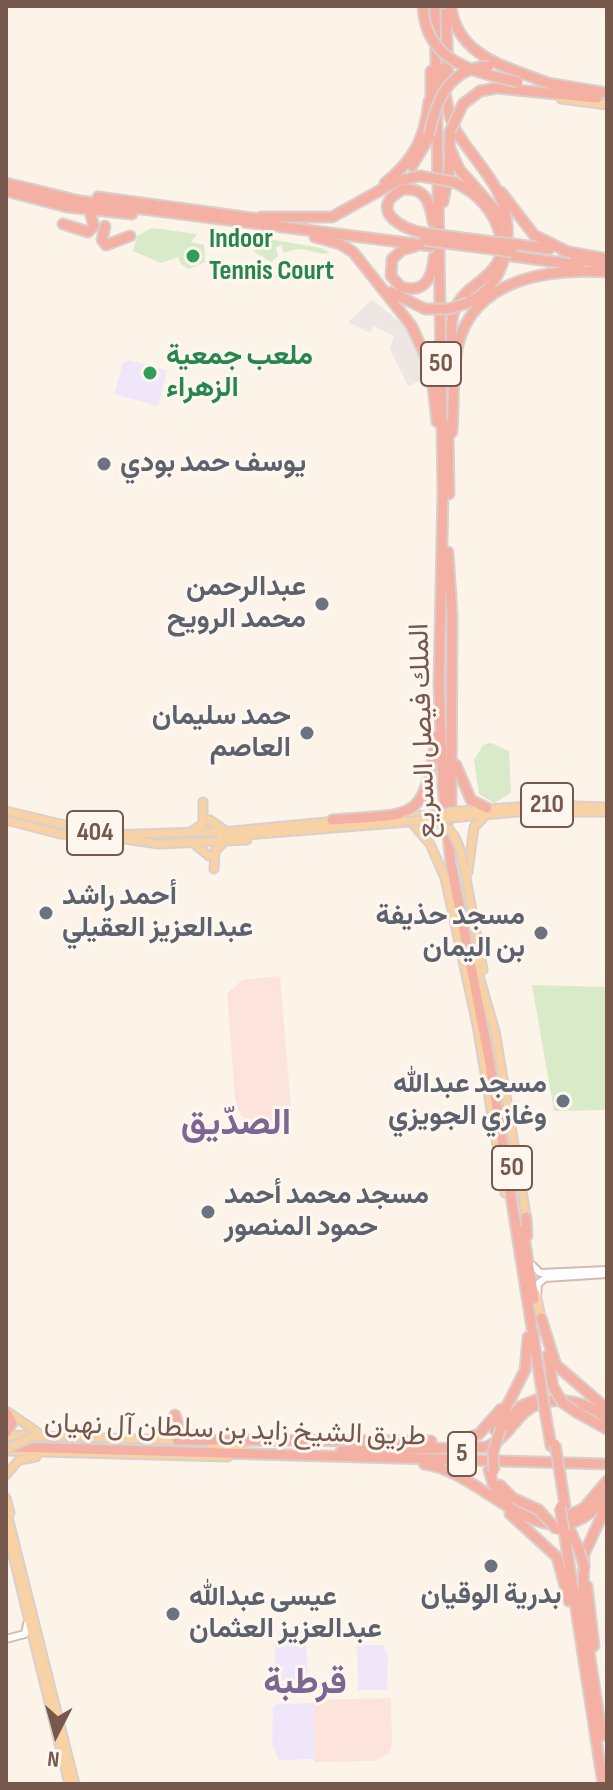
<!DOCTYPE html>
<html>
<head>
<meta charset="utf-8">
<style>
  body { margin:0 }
  #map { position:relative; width:613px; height:1790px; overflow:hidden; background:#fcf3e9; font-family:"Sofia Sans Condensed",sans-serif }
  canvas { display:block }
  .frame { position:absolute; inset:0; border:8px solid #76584d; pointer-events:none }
  .north { position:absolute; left:16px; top:1694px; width:80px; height:80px; -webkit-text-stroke:6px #fef7f0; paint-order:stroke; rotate:186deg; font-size:22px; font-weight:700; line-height:32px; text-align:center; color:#76584d }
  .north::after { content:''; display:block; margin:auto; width:28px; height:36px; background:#76584d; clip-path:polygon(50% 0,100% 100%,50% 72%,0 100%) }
</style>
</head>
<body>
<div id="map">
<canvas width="613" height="1790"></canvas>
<div class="frame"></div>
<div class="north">N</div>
</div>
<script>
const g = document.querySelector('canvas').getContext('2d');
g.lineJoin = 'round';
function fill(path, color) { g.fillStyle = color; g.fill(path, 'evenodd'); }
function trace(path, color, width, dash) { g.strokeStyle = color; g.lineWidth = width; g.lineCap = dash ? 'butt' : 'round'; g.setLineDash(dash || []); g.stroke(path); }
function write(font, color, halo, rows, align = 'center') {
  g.font = font + ' "Sofia Sans Condensed",Vazirmatn,sans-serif'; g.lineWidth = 6; g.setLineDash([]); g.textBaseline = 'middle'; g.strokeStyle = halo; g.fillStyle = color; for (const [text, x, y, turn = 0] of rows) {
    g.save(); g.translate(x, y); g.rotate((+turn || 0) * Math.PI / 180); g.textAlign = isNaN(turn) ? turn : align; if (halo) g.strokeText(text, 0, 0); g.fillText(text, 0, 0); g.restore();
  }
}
fill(new Path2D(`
  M280,976L292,1120L249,1123L240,1114L235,1098L227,994L242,980Z
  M391,1698L392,1744L389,1754L373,1761L314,1762L312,1700Z`), '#fce4dd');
fill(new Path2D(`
  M372,300L405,326L428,377L408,386L390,349L394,336L374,326L370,333L348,322Z`), '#ede6e2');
fill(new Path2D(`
  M129,360L167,370L158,406L114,394L123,363Z
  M281,1639L306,1641L308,1681H275V1644Z
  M357,1645H383L388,1656L387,1690H358Z
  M313,1703L314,1759L279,1760L272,1745L273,1707L277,1704Z`), '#f0e6f9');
fill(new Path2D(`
  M152,228L197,234L191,242L204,245L205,262L189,269L181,264L178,257L161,263L133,251L137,236Z
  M257,237L321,248L330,253C314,256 305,243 284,253L281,245L276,247L278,256L271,262L255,252L254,241Z
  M491,743L509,751L511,793L494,803L479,794L474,760L483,745Z
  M532,985L607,987V1110L554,1111Z`), '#d8eac7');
trace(new Path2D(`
  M202,836L220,835`), '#daccc2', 7, [7, 3.5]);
const secondary = new Path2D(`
  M533,1266L540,1273L607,1270
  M537,1298L538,1284L545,1278L607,1274
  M6,1639L25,1634L27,1624`);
const primary = new Path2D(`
  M561,99L607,105
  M6,811L107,835L233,831L336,821
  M460,811L545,805L607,807
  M461,817L517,812H607
  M392,818L440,814
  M6,820L60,834L99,837
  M210,820L223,829
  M411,822L430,844L445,878L477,1025L505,1193
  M192,831L203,824V802
  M220,837L409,822
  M118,838L159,844L247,840
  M197,846L209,856
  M464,867L483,970
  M214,869L215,851L223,843
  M468,872L474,827L483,818
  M475,962L495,1031L527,1221
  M536,1293L541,1318
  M8,1412L37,1432
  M6,1436L37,1434
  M35,1436L180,1440
  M212,1444L241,1448
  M6,1451L228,1457
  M6,1475L19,1460L36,1457
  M6,1498L10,1513
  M6,1509L75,1784
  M6,1527L69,1784`);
const highway = new Path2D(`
  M435,6L443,491L439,685L443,787L451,864L490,1064L541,1385
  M451,6C457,58 509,67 550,84
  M446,13L448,78
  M441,69C445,88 446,110 455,129C467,150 485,168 497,190C517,228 509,283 468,303
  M431,71V108
  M547,83L607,93
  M463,104L480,91L497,88L597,98
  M449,146L459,169L503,219
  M412,166L429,138
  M454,182C478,193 495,212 501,238
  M6,183L80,201L431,246
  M385,183C415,159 425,138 429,101
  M6,191L67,207L132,214
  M501,192L534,235L568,252
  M98,197L266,220
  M443,202L449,172L450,132
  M261,217H332L397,181L420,176
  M63,224L88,232L94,226L91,216
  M105,226L102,240L106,245L130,236
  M424,233C399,229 367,207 404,189C426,188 430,203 433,222
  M315,237L340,244L353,252L411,325L431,368L437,422
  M455,237L494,242
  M453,244L492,249
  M513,244L549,249
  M416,246L402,250L392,259L391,276L401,287C425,294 432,278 434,257
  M563,251L607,259
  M511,256L579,265
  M575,259L607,264
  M391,292L425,309
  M452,354C452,340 449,323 455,309C464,286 491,281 501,256
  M448,425L449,494
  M452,432C454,403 452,373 458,345C474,278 550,268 607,272
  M448,552L452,615L451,816
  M456,765L471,800L487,808
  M332,820C412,813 424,826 436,737
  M526,1217L527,1236
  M523,1230L534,1299
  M541,1318L556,1365L607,1409
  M548,1355L553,1387
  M545,1411L551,1446
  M6,1412L12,1423L6,1433
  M576,1412L607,1429
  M175,1415L180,1429L194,1438
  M503,1425L521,1406L543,1397
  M495,1430L525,1370L528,1337
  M177,1440L431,1441
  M453,1443L479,1434L501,1409
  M11,1447L607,1464
  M341,1451L486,1447C505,1440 510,1426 524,1413C547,1392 586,1400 607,1419
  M424,1464C486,1471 549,1574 607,1495
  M489,1470L493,1484L506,1502
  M560,1474L565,1506
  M500,1485L513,1498L539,1510
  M510,1514L557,1557L569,1601
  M565,1517L584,1508L607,1481
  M569,1528L579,1550
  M564,1531L603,1784
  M587,1586L594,1646
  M580,1592L602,1736
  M583,1596L584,1554L607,1505`);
trace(secondary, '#d3bcaf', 10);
trace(primary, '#d9d0cd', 11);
trace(highway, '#d9d0cd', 13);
trace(secondary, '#fff', 6);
trace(primary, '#f8d2a4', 7);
trace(highway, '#f4b1a3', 9);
const primaryBridge = new Path2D(`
  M440,814L460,811
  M441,819L461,817
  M404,821C445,818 457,827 464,867
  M6,1449L35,1436`);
const highwayBridge = new Path2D(`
  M423,6C425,61 473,72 518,82
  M450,132L463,104
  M429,135C436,100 449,68 489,66
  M420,176L454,182
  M424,233L455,237
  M424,240L453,244
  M494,242L513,244
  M492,249L512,252
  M425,309H448L468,303
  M541,1385L545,1411
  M553,1387L563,1403L576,1412
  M555,1444L560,1474
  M494,1471L493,1452L501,1428
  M560,1507L564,1531
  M539,1510L557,1530
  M579,1550L585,1569`);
trace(primaryBridge, '#d9d0cd', 11, []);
trace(highwayBridge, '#d9d0cd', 13, []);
trace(primaryBridge, '#f8d2a4', 7);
trace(highwayBridge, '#f4b1a3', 9);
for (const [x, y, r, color] of [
  [193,256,8,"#2e9e5b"],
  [150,373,8,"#2e9e5b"],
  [104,464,8,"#6b7280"],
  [322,604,8,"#6b7280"],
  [307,733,8,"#6b7280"],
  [46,913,8,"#6b7280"],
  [541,933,8,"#6b7280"],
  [563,1101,8,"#6b7280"],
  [208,1212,8,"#6b7280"],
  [491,1566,8,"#6b7280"],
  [173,1614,8,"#6b7280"]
]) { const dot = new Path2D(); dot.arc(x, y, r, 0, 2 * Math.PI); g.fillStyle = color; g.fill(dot); trace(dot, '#fef7f0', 3); }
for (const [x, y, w] of [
  [441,364,40],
  [547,805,52],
  [95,833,56],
  [512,1168,40],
  [462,1454,28]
]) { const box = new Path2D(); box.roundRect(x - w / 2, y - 22, w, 44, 6); g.fillStyle = '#fef7f0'; g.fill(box); trace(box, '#76584d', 2); }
write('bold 26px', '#76584d', null, [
  ["50",441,364],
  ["210",547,805],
  ["404",95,833],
  ["50",512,1168],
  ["5",462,1454]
]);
write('bold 28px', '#27864d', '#fef7f0', [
  ["Indoor",209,240],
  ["Tennis Court",209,272],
  ["ملعب جمعية",166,357],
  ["الزهراء",166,389]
], 'left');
write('bold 28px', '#5b616d', '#fef7f0', [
  ["يوسف حمد بودي",120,464],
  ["عبدالرحمن",306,588,"right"],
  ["محمد الرويح",306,620,"right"],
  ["حمد سليمان",291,717,"right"],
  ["العاصم",291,749,"right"],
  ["أحمد راشد",62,897],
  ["عبدالعزيز العقيلي",62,929],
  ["مسجد حذيفة",525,917,"right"],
  ["بن اليمان",525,949,"right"],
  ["مسجد عبدالله",547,1085,"right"],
  ["وغازي الجويزي",547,1117,"right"],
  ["مسجد محمد أحمد",224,1196],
  ["حمود المنصور",224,1228],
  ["بدرية الوقيان",491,1596,"center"],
  ["عيسى عبدالله",189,1598],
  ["عبدالعزيز العثمان",189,1630]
], 'left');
write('28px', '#76584d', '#fef7f0', [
  ["الملك فيصل السريع",424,731,-92],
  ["طريق الشيخ زايد بن سلطان آل نهيان",235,1431,2]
]);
write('bold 36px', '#7f6592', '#fef7f0', [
  ["الصدّيق",236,1125],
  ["قرطبة",305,1684]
]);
</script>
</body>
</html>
